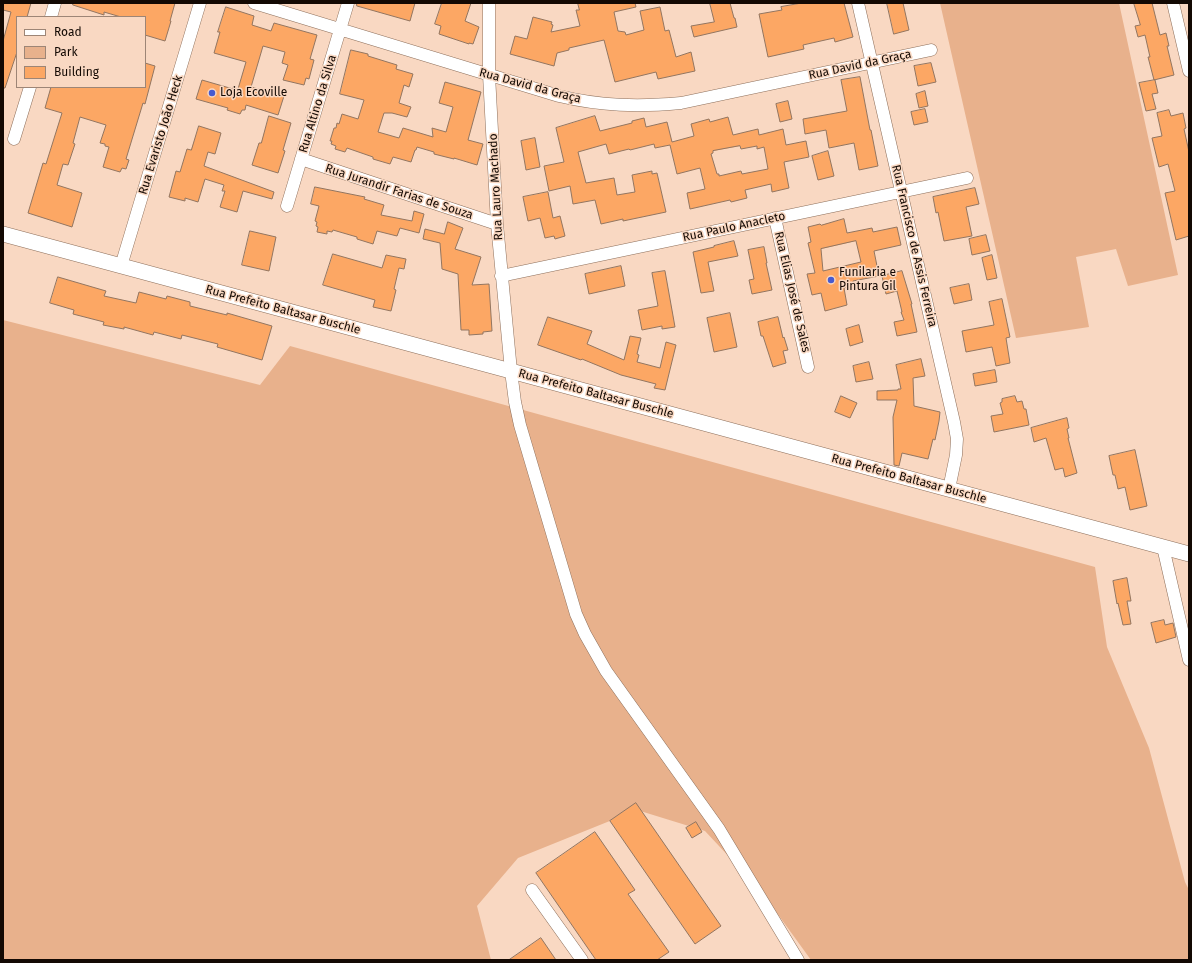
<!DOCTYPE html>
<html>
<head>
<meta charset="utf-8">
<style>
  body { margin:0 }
  #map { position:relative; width:1192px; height:963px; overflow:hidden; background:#f9d8c2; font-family:"Fira Sans",sans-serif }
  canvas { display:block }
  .frame { position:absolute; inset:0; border:4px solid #130903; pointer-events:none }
  .legend { position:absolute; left:16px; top:16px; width:130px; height:72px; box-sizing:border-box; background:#f9d8c2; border:1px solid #9d8576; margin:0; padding:5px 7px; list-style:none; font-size:12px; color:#130903 }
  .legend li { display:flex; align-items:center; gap:8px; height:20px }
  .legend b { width:20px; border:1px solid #9d8576 }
</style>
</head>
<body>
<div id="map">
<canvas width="1192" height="963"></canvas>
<div class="frame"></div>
<ul class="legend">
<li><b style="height:5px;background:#fff"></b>Road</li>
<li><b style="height:11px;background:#e8b18c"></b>Park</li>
<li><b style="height:11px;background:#fca764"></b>Building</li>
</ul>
</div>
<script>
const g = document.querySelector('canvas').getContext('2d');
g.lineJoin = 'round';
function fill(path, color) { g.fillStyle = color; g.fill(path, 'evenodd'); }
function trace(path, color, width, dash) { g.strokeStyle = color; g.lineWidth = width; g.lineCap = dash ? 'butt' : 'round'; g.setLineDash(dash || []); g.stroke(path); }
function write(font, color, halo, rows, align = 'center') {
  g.font = font + ' "Fira Sans",sans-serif'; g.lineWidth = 3; g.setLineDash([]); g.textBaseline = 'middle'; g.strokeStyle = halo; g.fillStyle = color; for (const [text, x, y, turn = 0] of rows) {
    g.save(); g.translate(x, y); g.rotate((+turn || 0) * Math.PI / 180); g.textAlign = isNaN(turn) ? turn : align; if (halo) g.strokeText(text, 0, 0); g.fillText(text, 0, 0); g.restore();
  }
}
fill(new Path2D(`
  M940,3H1119L1178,275L1128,286L1116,249L1076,257L1089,327L1016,338Z
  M3,320L260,385L290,346L1095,567L1107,647L1149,748L1185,882L1189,890V960H811L761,891L705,831L637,810L518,858L477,906L491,960H6L3,959Z`), '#e8b18c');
const building = new Path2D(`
  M3,3H31L27,17H17V52L5,88H3V41L11,12L3,10Z
  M73,3H175L170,21H171L165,41L145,35V17H121L104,12V15L73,5Z
  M357,3H415L410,21L357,6Z
  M442,3H471L465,21L479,27L473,44L469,43V44L439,34L441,26L435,24Z
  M578,3H635L636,7L614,12L618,31L625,32L626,35L644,30L640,11L660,7L665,31L669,30L676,57L691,52L695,71L658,79L656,72L615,82L604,40L569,48V50L557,53L554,66L510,54L515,36L527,39L533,17L552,22L551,24L553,25L551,32L580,26L576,10H579Z
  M710,3H730L734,18H735L737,27L694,37L691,26L714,22Z
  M802,3H844L853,37L835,42L834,38L803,45L804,49L768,57L759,14L782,10L781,7Z
  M887,3H903L909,30L894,34Z
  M1134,3H1152L1160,35L1166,33L1169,46H1167L1174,75L1154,80L1148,57H1150L1145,35L1138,37L1135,26L1140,25Z
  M226,7L254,16L252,25L271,31L274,23L317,35L310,59L314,60L309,79L306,78L304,85L283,80L288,65L282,63L285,52L263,46L251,87L284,96L278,115L246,105L245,110H242L240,114L227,110L228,108L196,99L202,80L233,89V87L238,89L246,62L214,53L220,32H218Z
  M351,50L368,54V56L397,65L396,69L413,74L409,87L404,85L399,103L411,107L407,117L392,113H384L378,132L399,138L403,128L433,137L432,128L446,132L453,107L439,103L445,82L481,92L468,140L483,144L477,165L454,158V159L434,154V152L417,147L416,150H415L411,162L393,157L390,164L373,159V157L347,148L345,152L335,149L336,146L331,144L332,141H330L334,128H336L337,123L339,124L342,114L358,119L364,100L340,94Z
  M145,63L155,66L145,104L143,103L126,159L129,160L126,169L122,168L120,172L103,167L109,147L105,146V144L100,143L106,125L80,117L73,143L75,144L68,165L63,164L57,185L82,193L72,227L28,213L43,163L46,164L62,113L45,108L51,87H145Z
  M931,63L936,82L918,86L914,66Z
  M860,77L870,130H871L878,166L859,170L854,143L829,148L826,130L805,134L803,119L847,111L841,80Z
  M1155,80L1158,93L1152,94L1156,109L1146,111L1139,83Z
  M925,91L928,106L919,108L916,94Z
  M788,101L792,119L780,122L776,104Z
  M925,109L928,122L914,125L911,112Z
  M1169,110L1171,116L1183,113L1186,128L1184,129L1189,152V236L1176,240L1165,193L1175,191L1168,164L1159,167L1152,138L1162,136L1157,113Z
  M269,116L291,123L283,150L285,151L278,173L252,165L259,143H261Z
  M595,116L600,131L632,123V121L644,118L646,127L667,122L672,142L694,136L691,124L709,119L710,122L728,117L733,135L758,129L759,135L783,129L786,145L806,141L809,157L784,162L789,188L772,192L771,184L745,190L747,198L731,202L730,200L690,209L687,193L705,189L700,168L677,174L670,145L655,148L654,144L630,150L629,149L609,154L606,144L578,152L586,183L614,178L617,195L635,192L632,175L652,171V174L657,173L666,212L623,221V219L601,224L595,200L573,204L570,186L549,191L544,166L564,162L556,128ZM740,146L741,149L757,146V149L764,147L768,169L742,174L741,171L719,176V174H717L711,154L713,153V151Z
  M199,126L221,133L215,154L208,152L204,166L274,192L272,199L243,191L237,212L220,207L225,191H222L224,185L205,179L198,202L185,198V201L169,197L176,171L180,172L187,149L191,150Z
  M535,138L540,167L526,170L521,141Z
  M828,151L834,176L818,180L812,156Z
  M315,187L365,197L364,199L384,205L381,215L412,221L414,211L424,214L419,233L400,228L397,236L377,231L373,244L357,239V237L333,230L332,232L327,231V234L317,232L318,227L316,226L317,222L315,221L319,206L311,204Z
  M975,188L979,204L966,207L972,236L944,241L938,212L936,213L933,197Z
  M548,192L553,218L560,216L565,236L555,239L554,236L545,238L540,218L528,221L523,197Z
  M844,219L847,233L872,228L873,232L897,227L901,245L874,251L879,276L853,281L854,285L844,288L847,305L825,311L821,293L812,295L807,274L815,273L808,243L811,242L808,227L820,224L821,225ZM856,241L861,262L823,271L821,249Z
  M448,222L463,228L455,249L481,257L472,285L489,284L492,331L483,332V334L469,335V330H461L458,274L442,269L440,243L423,239L425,229L444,234Z
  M250,231L276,237L269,271L242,265Z
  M986,235L990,251L972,255L969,239Z
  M734,241L738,256L708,262L714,291L701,293L693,252L714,247V246Z
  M764,247L767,263H766L772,290L752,294L749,280L754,279L748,250Z
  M333,254L382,268L386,255L406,259L404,269L399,268L394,289L396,290L391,311L373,307L375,300L323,285Z
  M992,255L997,278L987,280L982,258Z
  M621,266L625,286L589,294L585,274Z
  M665,271L675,327L662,329V326L642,330L638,310L658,306L652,273Z
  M902,271L912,304H911L917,332L897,336L894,322L904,320L901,312H902L897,291L886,294L882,276Z
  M58,277L106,291L104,296L136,303L139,292L166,299L167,296L190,302V306L227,315V313L272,326L262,360L217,347L218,344L182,335L181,339L154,332L153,335L124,327V329L103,325L104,322L73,314L74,310L50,303Z
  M969,284L972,300L954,304L950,288Z
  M1002,299L1010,337L1006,338L1010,363L996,366L992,347L966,352L962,331L994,325L989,302Z
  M730,313L737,347L714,352L707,318Z
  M548,317L592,331L587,344L624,360L630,336L641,338L637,354L639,355L637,362L660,368L666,342L676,345L665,390L654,388L656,384L621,375L582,359L581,360L538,345Z
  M778,317L783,338L784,337L788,350L783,351L786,363L773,367L763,336H761L758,322Z
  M859,325L863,342L850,346L846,329Z
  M921,359L925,376L913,378L914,406L940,412L939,421L935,440L933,439L928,459L902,453L899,466L894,465L893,417L897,400H877V391L898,390V389H901L896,365Z
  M869,362L873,379L856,382L853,366Z
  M995,370L997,382L975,386L973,374Z
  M841,396L857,403L850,418L835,412Z
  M1015,396L1017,402L1022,401L1024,409H1026L1029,425L994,432L991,416L1003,414L1000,403L1002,402V399Z
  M1067,418L1069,428L1067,429L1069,438H1068L1077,473L1065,477L1063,468L1055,470L1046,438L1034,442L1031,428Z
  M1135,450L1147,506L1130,510L1125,487L1118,489L1115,475H1113L1109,456Z
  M1127,578L1131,601H1127L1131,624L1123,625L1118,603L1117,604L1113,581Z
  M1164,620L1165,625L1173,623L1176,637L1156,643L1151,623Z
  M636,803L721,926L695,944L610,821Z
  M696,822L702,832L692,838L686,828Z
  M595,832L635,890L628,894L669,952L657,960H596L536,873Z
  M541,938L556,960H509Z`);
fill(building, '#fca764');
trace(building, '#927560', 1);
const minor = new Path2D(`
  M254,3L559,96C601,106 638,107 681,103L931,50
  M489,3V75L497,224L511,371L515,402L520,425L576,614L585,634L606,671L719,829L798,960
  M858,3L954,422L957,439L956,455L949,489
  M1173,3L1189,71
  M51,17L55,3
  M14,139L30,87
  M301,159L497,224
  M287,206L348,3
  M775,218L808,367
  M121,266L200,3
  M501,276L967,178
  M1163,547L1189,660
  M532,890L582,960`);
const major = new Path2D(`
  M3,234L1189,554`);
trace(minor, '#8e705c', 13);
trace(major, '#8e705c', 16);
trace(minor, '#fff', 12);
trace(major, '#fff', 15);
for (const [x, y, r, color] of [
  [212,93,4,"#475acf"],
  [831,280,4,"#475acf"]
]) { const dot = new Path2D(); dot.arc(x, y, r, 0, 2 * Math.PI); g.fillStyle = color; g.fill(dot); trace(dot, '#f9d8c2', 1.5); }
write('12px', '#130903', '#f9d8c2', [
  ["Rua David da Graça",860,65,-12],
  ["Rua David da Graça",530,86,15],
  ["Rua Altino da Silva",318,104,-73],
  ["Rua Evaristo João Heck",161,135,-73],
  ["Rua Lauro Machado",496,187,-93],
  ["Rua Jurandir Farias de Souza",399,192,18],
  ["Rua Paulo Anacleto",734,227,-12],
  ["Rua Francisco de Assis Ferreira",914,246,77],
  ["Rua Elias José de Sales",792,292,77],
  ["Rua Prefeito Baltasar Buschle",283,310,15],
  ["Rua Prefeito Baltasar Buschle",596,394,15],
  ["Rua Prefeito Baltasar Buschle",909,479,15]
]);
write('12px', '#130903', '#f9d8c2', [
  ["Loja Ecoville",220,93],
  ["Funilaria e",839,273],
  ["Pintura Gil",839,287]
], 'left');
</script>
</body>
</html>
